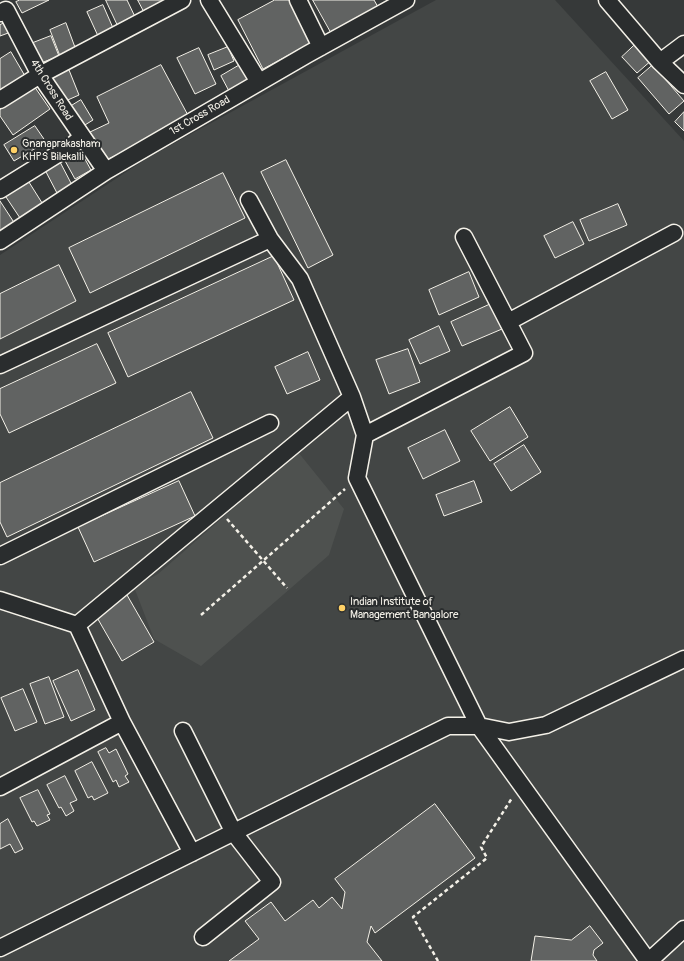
<!DOCTYPE html>
<html>
<head>
<meta charset="utf-8">
<style>
  body { margin:0 }
  canvas { display:block; background:#363939 }
</style>
</head>
<body>
<canvas width="684" height="961"></canvas>
<script>
const g = document.querySelector('canvas').getContext('2d');
g.lineJoin = 'round';
function fill(path, color) { g.fillStyle = color; g.fill(path, 'evenodd'); }
function trace(path, color, width, dash) { g.strokeStyle = color; g.lineWidth = width; g.lineCap = dash ? 'butt' : 'round'; g.setLineDash(dash || []); g.stroke(path); }
function write(font, color, halo, rows, align = 'center') {
  g.font = font + ' Pangolin,sans-serif'; g.lineWidth = 4; g.setLineDash([]); g.textBaseline = 'middle'; g.strokeStyle = halo; g.fillStyle = color; for (const [text, x, y, turn = 0] of rows) {
    g.save(); g.translate(x, y); g.rotate((+turn || 0) * Math.PI / 180); g.textAlign = isNaN(turn) ? turn : align; if (halo) g.strokeText(text, 0, 0); g.fillText(text, 0, 0); g.restore();
  }
}
fill(new Path2D(`
  M436,0H555L684,141V961H0V255L149,157Z`), '#434645');
fill(new Path2D(`
  M298,452L344,509L329,555L201,666L154,639L134,587L158,574Z`), '#4e514f');
const building = new Path2D(`
  M20,0H49L22,13L16,2Z
  M106,0H127L137,21L120,30Z
  M138,0H179L147,17Z
  M275,0H289L311,43L263,69L238,20Z
  M313,0H374L378,7L332,34Z
  M103,5L113,28L98,36L87,12Z
  M7,22L11,32L0,36V25Z
  M66,23L76,50L60,56L50,30Z
  M51,36L59,56L41,63L33,43Z
  M638,42L653,59L637,73L622,57Z
  M228,47L234,61L214,70L208,55Z
  M199,48L216,84L195,94L177,58Z
  M11,52L25,76L0,91V59Z
  M245,62L254,80L230,93L221,76Z
  M161,65L190,119L104,161L90,132L109,123L97,97Z
  M653,65L684,101L669,114L638,78Z
  M69,70L79,95L61,103L50,78Z
  M606,72L628,110L612,119L590,81Z
  M34,86L50,109L13,135L0,116V110Z
  M81,100L93,120L80,128L68,108Z
  M684,112V131L675,122Z
  M35,126L46,142L14,161L4,145Z
  M80,150L91,170L75,179L64,159Z
  M286,160L333,255L308,268L261,172Z
  M60,162L72,185L57,193L45,170Z
  M223,173L245,218L90,293L69,248Z
  M27,179L44,206L22,221L4,194Z
  M0,201L15,224L0,234Z
  M618,204L627,225L589,241L580,220Z
  M573,222L584,244L555,258L544,236Z
  M274,256L294,300L128,377L108,333Z
  M59,265L76,301L0,339V294Z
  M469,272L479,297L439,315L429,290Z
  M491,304L502,329L462,346L451,322Z
  M439,326L450,351L420,364L409,340Z
  M97,344L116,383L9,433L0,414V389Z
  M408,349L420,382L389,394L376,360Z
  M308,352L320,380L287,394L275,367Z
  M191,392L213,438L7,537L0,522V483Z
  M510,407L528,437L490,461L471,431Z
  M445,430L460,461L423,479L408,448Z
  M524,445L541,472L511,491L494,464Z
  M179,481L195,516L94,562L78,527Z
  M474,481L482,502L444,516L436,495Z
  M127,595L154,642L122,661L95,614Z
  M78,670L95,710L71,721L53,681Z
  M49,677L64,717L45,724L30,684Z
  M23,689L37,722L15,731L1,698Z
  M106,748L109,753L116,749L128,774L125,776L129,782L119,787L116,780L113,782L98,752Z
  M92,762L108,793L94,800L92,796L88,798L75,771Z
  M65,776L77,800L70,803L74,811L66,816L61,807L59,808L47,785Z
  M38,790L50,814L47,815L50,820L37,826L34,821L32,822L20,798Z
  M435,804L475,858L375,933L371,926L367,942L382,961H229L259,939L245,921L271,902L285,921L313,900L319,908L332,897L342,909L345,892L335,879Z
  M8,819L23,849L15,853L10,844L0,849V824Z
  M590,926L603,943L594,950L593,955L597,961H531L535,936L571,940Z`);
fill(building, '#616362');
trace(building, '#f4f1e8', 1);
const minor = new Path2D(`
  M209,0L259,82
  M298,0L321,47
  M607,0L660,62L684,85
  M0,13L6,10L40,75L106,171
  M660,62L684,44
  M0,100L40,75L182,0
  M0,190L74,144L82,137
  M249,200L270,239
  M0,241L106,171L308,54L406,0
  M508,322L674,233
  M0,365L270,239L300,279L352,397
  M365,435L524,353L464,237
  M0,556L270,423
  M0,600L77,625
  M122,722L192,853
  M183,731L234,833L272,882L203,937
  M0,787L122,722L77,625L352,397L365,435L357,478L479,726L648,961
  M0,948L448,726H479L509,732L546,725L684,659
  M649,961L684,929`);
trace(minor, '#f4f1e8', 19);
trace(new Path2D(`
  M227,519L287,588
  M201,615L345,489
  M438,961L413,917L487,858L481,847L512,798`), '#f4f1e8', 2.5, [4, 3]);
trace(minor, '#2a2d2e', 16);
for (const [x, y, r, color] of [
  [14,150,4,"#ffd166"],
  [342,608,4,"#ffd166"]
]) { const dot = new Path2D(); dot.arc(x, y, r, 0, 2 * Math.PI); g.fillStyle = color; g.fill(dot); trace(dot, '#2a2d2e', 1.5); }
write('11px', '#f4f1e8', '#2a2d2e', [
  ["4th Cross Road",51,90,58],
  ["1st Cross Road",200,116,-30]
]);
write('11px', '#f4f1e8', '#2a2d2e', [
  ["Gnanaprakasham",22,144],
  ["KHPS Bilekalli",22,157],
  ["Indian Institute of",350,602],
  ["Management Bangalore",350,615]
], 'left');
</script>
</body>
</html>
